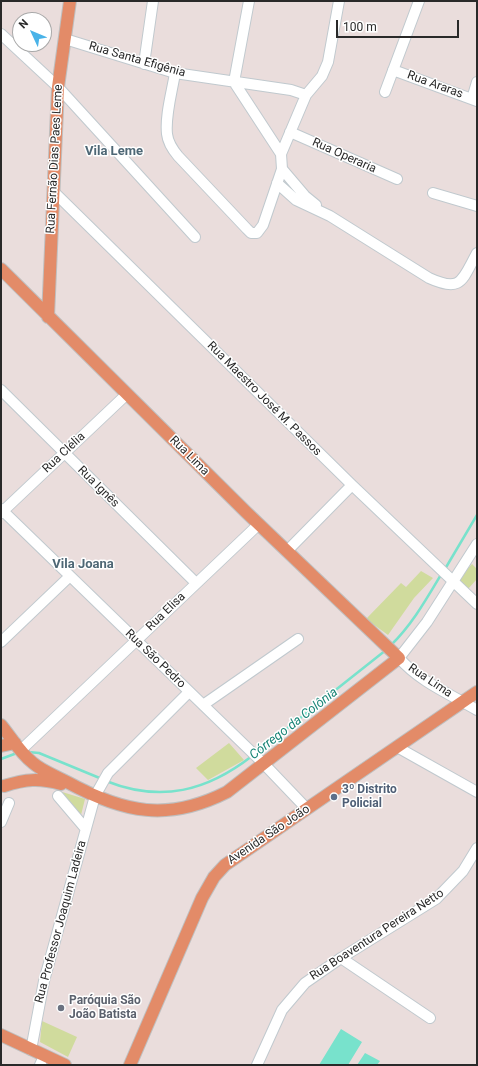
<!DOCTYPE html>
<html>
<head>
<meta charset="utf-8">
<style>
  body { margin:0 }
  #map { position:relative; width:478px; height:1066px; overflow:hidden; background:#eadddc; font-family:Roboto,sans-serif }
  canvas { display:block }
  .frame { position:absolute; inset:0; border:2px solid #292929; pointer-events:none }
  .north { position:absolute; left:12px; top:12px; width:40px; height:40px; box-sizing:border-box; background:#fff; border:1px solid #a9a9a9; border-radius:50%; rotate:314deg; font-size:11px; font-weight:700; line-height:16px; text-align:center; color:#292929 }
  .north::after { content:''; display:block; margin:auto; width:14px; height:18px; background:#4ab3e8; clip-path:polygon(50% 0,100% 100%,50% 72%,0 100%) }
  .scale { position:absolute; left:336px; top:20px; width:123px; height:18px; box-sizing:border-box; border:2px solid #292929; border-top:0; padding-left:5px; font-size:12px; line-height:14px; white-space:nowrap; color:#292929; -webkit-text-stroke:3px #fff; paint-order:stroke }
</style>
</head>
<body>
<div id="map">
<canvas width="478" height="1066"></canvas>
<div class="frame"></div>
<div class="north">N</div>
<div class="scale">100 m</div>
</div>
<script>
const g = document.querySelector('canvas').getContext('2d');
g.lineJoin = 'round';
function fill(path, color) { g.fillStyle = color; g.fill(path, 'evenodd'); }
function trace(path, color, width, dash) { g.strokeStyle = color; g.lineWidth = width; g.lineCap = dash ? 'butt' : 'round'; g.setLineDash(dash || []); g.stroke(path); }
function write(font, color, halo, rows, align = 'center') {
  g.font = font + ' Roboto,sans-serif'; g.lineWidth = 3; g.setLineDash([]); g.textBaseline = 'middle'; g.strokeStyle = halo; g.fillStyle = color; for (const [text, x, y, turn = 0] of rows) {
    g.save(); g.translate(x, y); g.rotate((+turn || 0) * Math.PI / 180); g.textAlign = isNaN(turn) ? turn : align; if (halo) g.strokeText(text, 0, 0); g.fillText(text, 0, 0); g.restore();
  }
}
fill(new Path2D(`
  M472,564L477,569V579L468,589L458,579Z
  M421,571L433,578L414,598L388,635L366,619L401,583L406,587Z
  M229,743L244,760L208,780L196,768Z
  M59,791L85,799L81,815Z
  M42,1021L77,1037L68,1057L40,1042Z`), '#d0db9d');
fill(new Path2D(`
  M341,1029L362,1042L348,1065H319Z
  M365,1053L380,1061L377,1065H357Z`), '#78e2cc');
trace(new Path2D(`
  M445,569L477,515
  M391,645C412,625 427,598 442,573
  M28,752L39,753L102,779
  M256,753L386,650
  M1,759L17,753
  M106,781C161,803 207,791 252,756`), '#78e2cc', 2.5);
const minor = new Path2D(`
  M249,1L234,82L281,154
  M1,34L58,87L195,237
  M65,39L175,73L291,90L306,95
  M144,64L153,1
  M393,70L477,101
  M175,73C172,92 165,115 167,134C168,143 173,150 178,156L247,229L251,233H257L263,225L282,169L281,154L306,95L322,76L328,62L339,1
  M385,92L419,1
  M472,99L477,82
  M290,132L397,179
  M282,169L305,196L316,205
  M277,183L296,200L330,216L429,278C462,293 462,280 477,253
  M53,191L352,485L477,604
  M433,193L477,206
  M1,390L196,583
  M1,509L264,764L307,809
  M1,513L127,394
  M477,544L427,622L399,658C420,682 450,694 477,710
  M287,551L352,485
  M1,642L69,577
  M203,705L298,639
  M397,747L477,792
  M21,750L259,524
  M58,796L86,829
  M1,822L9,803
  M341,958L430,1018
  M31,1050L44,981L95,796L108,773L189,692
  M40,1065L44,1056
  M257,1065L282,1010L305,983L341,958L436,899L463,871L477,848`);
const major = new Path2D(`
  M1,269L246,512L399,658L227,792C168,822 124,813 67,782C56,776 42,771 33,763C20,753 11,737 1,725
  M48,317L58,87L70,1
  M1,746L15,743
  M4,786C26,779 39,778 61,784
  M1,1035L65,1065
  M130,1065L202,898L214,877L225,865L477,692`);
trace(minor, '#c0c9ce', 12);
trace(major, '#bfbfbf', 14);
trace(minor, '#fff', 10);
trace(major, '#e38b68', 12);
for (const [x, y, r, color] of [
  [334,797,4,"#5c6f8a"],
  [61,1008,4,"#6b7280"]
]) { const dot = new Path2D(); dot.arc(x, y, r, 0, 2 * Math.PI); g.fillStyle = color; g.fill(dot); trace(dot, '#fff', 1.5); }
write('12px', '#292929', '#fff', [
  ["Rua Santa Efigênia",137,60,16],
  ["Rua Araras",435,85,20],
  ["Rua Operaria",344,156,24],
  ["Rua Fernão Dias Paes Leme",55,159,-87],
  ["Rua Maestro José M. Passos",264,399,45],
  ["Rua Clélia",64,453,-43],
  ["Rua Lima",189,456,45],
  ["Rua Ignês",98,487,45],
  ["Rua Elisa",166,612,-44],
  ["Rua São Pedro",155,659,44],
  ["Rua Lima",430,681,34],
  ["Avenida São João",269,835,-34],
  ["Rua Professor Joaquim Ladeira",61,922,-75],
  ["Rua Boaventura Pereira Netto",377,935,-33]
]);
write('bold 12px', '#4e5e75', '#fff', [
  ["3º Distrito",342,790],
  ["Policial",342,804]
], 'left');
write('bold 12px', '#5b616d', '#fff', [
  ["Paróquia São",69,1001],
  ["João Batista",69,1015]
], 'left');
write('bold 13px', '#4e6775', '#fff', [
  ["Vila Leme",114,152],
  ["Vila Joana",83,565]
]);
write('italic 13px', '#1a8577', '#fff', [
  ["Córrego da Colônia",294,724,-38]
]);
</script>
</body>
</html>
